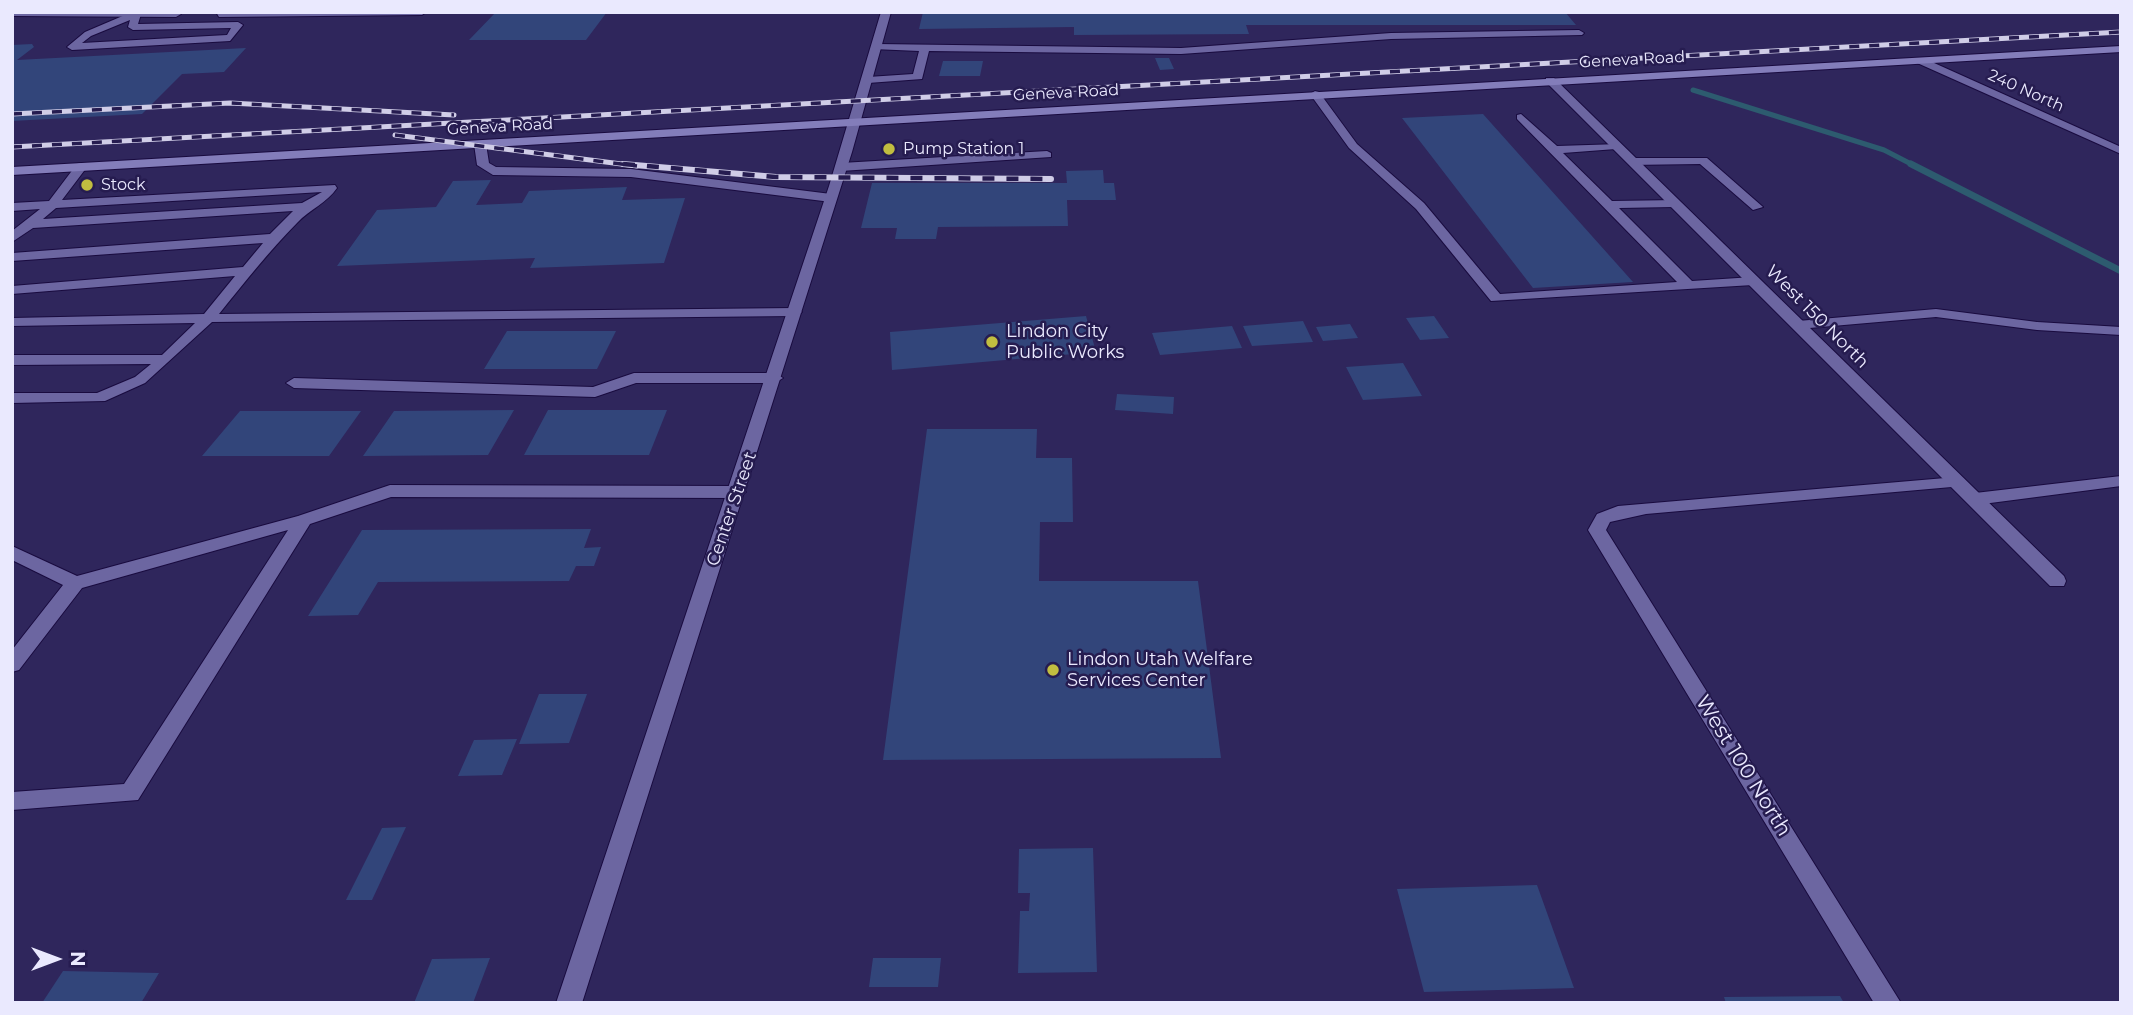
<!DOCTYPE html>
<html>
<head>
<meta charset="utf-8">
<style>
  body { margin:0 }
  #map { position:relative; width:2133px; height:1015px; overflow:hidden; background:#2f265c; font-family:Montserrat,sans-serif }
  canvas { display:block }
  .frame { position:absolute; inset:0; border:14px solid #eae9fe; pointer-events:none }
  .north { position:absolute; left:21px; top:924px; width:70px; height:70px; -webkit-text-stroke:5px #261c50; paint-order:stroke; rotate:90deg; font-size:19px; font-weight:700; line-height:28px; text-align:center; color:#eae9fe }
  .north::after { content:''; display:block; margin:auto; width:24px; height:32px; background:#eae9fe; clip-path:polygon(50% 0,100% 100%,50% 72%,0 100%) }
</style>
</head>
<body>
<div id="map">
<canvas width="2133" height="1015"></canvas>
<div class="frame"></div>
<div class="north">N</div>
</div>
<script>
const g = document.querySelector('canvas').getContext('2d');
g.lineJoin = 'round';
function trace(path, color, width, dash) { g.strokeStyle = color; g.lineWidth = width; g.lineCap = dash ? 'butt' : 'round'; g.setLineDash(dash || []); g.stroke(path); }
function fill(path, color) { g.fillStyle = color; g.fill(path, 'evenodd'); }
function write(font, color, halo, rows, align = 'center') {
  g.font = font + ' Montserrat,sans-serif'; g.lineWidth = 5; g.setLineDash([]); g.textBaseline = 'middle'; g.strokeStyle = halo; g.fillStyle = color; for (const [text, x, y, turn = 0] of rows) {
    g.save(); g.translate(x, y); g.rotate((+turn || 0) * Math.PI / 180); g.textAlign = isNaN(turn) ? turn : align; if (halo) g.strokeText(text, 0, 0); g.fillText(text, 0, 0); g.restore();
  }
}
trace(new Path2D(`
  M1693,90L1884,150L1915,166`), '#2d5b6f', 5);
trace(new Path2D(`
  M1911,164L2121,271`), '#2d5b6f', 7);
fill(new Path2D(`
  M496,12H607L586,40H469Z
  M923,12H1565L1576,25H1246L1249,34L1074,35V27L919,29Z
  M32,44L34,47L17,60L246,48L224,72L182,74L142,114L12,121V45Z
  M1155,58H1169L1174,69L1160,70Z
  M943,61H983L980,76H939Z
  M1483,114L1633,282L1533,288L1402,118Z
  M1103,170L1104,183H1114L1116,200H1067L1068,226L938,227L936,239H895L897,228H861L872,183H1067L1066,171Z
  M491,180L476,205L522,203L529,191L627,187L622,200L685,198L664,263L530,268L535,258L337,266L377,210L436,207L453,181Z
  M1086,316L1096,352L892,370L890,332Z
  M1434,316L1449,338L1420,340L1406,318Z
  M1303,321L1313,342L1252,346L1243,326Z
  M1350,324L1358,338L1323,341L1316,327Z
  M1232,326L1242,348L1160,355L1152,333Z
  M507,331H616L597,369H484Z
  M1403,363L1422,396L1363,400L1346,367Z
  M1117,394L1174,397L1173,414L1115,410Z
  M514,410L488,455L363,456L394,411Z
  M548,410H667L649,455H524Z
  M240,411H361L329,456H202Z
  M927,429H1037L1036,458H1072L1073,522H1040L1039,581H1198L1221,758L883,760Z
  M591,529L584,548L601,547L594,566H576L569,581L378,582L358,615L308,616L362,530Z
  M539,694H587L569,743L519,744Z
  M517,739L502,775L458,776L474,740Z
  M406,827L372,900H346L382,828Z
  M1093,848L1097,972L1018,973L1020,911H1029L1030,893H1018L1019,849Z
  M1537,885L1574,988L1424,992L1397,889Z
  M490,958L473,1003H414L432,959Z
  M873,958H941L938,987H869Z
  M63,971L159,973L141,1003H42Z
  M1840,996L1844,1003H1726L1724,997Z`), '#32457a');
const service = new Path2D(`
  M132,12L141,14L138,24L238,22L243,25L230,41L72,50L67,47L85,32ZM130,20L128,27L133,30L231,28L227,35L82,43L91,36Z
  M216,12H426L422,15L219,17Z
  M1579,30L1584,33L1582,35L1391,39L1181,54L929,51L922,79L868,83L863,80L868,77L913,74L919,51L873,49L872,47L877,44L1181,48L1391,33Z
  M1315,91L1319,92L1357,144L1424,203L1500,294L1677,282L1517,119V115L1521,114L1557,146L1620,144V148L1616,149L1563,153L1612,201L1678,200L1680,203L1674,207L1619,208L1692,281L1753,277L1760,281L1753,285L1491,301L1416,209L1349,148L1310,94Z
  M480,141L486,144L489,163L496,167L631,169L831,194L837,198L831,202L631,177L493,175L477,165L474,144Z
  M1047,151L1051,153V157L841,171L835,167L841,163Z
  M1633,158H1707L1763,207L1753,210L1700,164L1629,165V159Z
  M81,163L87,167L62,200L335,185L337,188C327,203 310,209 297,223C269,251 244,283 219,314L795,308L802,312L795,316L212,322L145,383L105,401L12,403V393H97L135,377L151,364L12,365V355H162L195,323L12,326V318L204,314L235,276L12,294V286L243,267L263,243L12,261V253L270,234L293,211L33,228L12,242V231L40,209L12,211V203L49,201L77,164ZM322,192L302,203L43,219L56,208Z
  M1936,309L2037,322L2121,327V335L2037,330L1936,317L1798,329L1791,325L1798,321Z
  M634,373H775L783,378L775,383H636L595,397L294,388L286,383L294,378L593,387Z
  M2121,476V486L1975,505L1966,499L1975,493Z
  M1957,477L1963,478L1966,482L1963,486L1646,514L1610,522L1606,530L1901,1003H1874L1588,530L1597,514L1618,506Z
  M390,485L737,486L746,492L737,498L391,497L310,524L138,800L12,810V792L124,784L288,530L82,588L19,670L12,672V650L63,585L12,560V546L77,576L298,516Z`);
const minor = new Path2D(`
  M12,12H179L181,14L176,17L12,16Z
  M881,12H891L852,152L582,1003H556L829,186Z
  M1915,58H1923L2121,147V154L1915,62Z
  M1546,78H1554L2064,576L2066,581L2064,586H2050L1546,82Z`);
const secondary = new Path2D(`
  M2121,46V52L12,175V167Z`);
trace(service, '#190b3f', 2);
trace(minor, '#190b3f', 2);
trace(secondary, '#190b3f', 2);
fill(service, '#6c66a1');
fill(minor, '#6c66a1');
fill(secondary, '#837dba');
const railFar1 = new Path2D(`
  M12,114L230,103L454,115
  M395,135L637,166
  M12,147L2121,32`);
const rail = new Path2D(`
  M623,164L776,177L1051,179`);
trace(railFar1, '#d0cde7', 5);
trace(rail, '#d0cde7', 6);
trace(railFar1, '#261c50', 3.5, [10]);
trace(rail, '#261c50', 4.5, [12]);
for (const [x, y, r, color] of [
  [889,149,7,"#c1bd40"],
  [87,185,7,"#c1bd40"],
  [992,342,7,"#c1bd40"],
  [1053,670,7,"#c1bd40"]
]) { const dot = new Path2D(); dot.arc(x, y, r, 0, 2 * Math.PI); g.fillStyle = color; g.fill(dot); trace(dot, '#261c50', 2.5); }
write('16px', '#eae9fe', '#261c50', [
  ["Geneva Road",1632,60,-3],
  ["240 North",2026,91,24],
  ["Geneva Road",1066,93,-3],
  ["Geneva Road",500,127,-3]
]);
write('16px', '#eae9fe', '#261c50', [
  ["Pump Station 1",903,149],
  ["Stock",101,185]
], 'left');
write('18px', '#eae9fe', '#261c50', [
  ["West 150 North",1817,317,45],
  ["Center Street",732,509,-71]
]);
write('18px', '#eae9fe', '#261c50', [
  ["Lindon City",1006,332],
  ["Public Works",1006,353],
  ["Lindon Utah Welfare",1067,660],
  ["Services Center",1067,681]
], 'left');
write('21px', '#eae9fe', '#261c50', [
  ["West 100 North",1743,766,58]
]);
</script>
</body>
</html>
